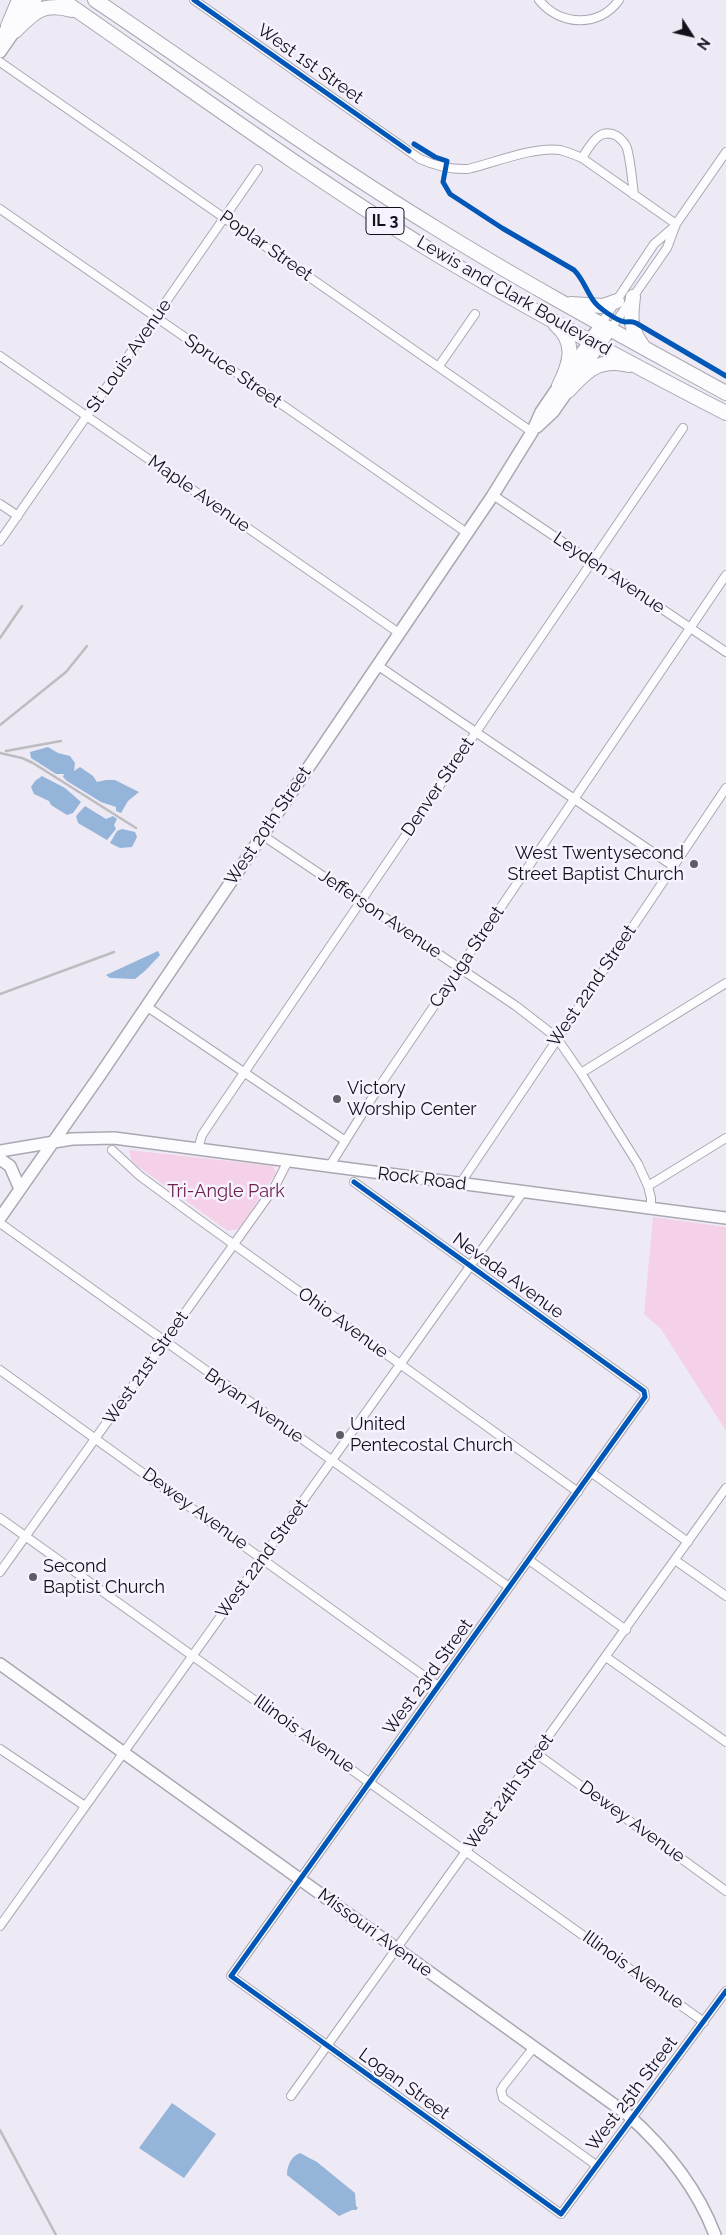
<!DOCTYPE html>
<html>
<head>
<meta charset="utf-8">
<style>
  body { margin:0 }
  #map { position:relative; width:726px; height:2235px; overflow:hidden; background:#ede9f5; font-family:Raleway,sans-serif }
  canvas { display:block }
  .north { position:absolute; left:666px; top:10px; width:50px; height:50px; -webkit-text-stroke:4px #f6f3ff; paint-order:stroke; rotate:125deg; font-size:14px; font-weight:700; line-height:20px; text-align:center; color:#131019 }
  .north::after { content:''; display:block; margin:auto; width:18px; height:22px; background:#131019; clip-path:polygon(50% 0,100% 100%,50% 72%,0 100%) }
</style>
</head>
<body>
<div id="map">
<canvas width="726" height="2235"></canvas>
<div class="north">N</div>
</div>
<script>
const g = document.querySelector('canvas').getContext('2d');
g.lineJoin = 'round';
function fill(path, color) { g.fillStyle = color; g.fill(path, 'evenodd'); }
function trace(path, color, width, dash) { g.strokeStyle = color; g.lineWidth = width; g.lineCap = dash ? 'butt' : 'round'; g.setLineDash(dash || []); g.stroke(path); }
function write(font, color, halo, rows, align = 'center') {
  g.font = font + ' Raleway,sans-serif'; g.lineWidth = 5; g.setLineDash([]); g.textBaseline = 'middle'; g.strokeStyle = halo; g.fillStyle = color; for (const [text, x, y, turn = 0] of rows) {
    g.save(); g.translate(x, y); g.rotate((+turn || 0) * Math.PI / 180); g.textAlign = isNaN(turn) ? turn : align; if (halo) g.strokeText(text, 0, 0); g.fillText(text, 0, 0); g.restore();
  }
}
fill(new Path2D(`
  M129,1150L273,1166L276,1173L243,1223L238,1229L228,1231L132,1162Z
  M653,1217L726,1227V1431L661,1329L644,1314Z`), '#f4d1e6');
fill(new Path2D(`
  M48,747L58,753L70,756L75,763L74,771L80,767L93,776L97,782L106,780H115L139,792L128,801L121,813L116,811V807L101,802L67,781L63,777L64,774H56L31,758L30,752Z
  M42,776L65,788L81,802L73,813L67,815L51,805L49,801L34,794L31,787L35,781Z
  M85,806L106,819L113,816L117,819L114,825L116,829L107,840L78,823L76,816Z
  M122,829L135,832L137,837L132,847L120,848L110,843L117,831Z
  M158,951L160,955L146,970L135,979L110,978L106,975Z
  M172,2103L216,2134L184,2178L139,2148Z
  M300,2153L317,2162L355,2193L356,2206L358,2208L356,2210H352L339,2216L287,2175C287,2166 291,2156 300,2153Z`), '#94b4da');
const street = new Path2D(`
  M194,0L420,159C436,166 450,170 468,169C493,163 536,146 560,150C568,152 575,155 582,158L676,224
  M539,0C560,26 599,28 619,0
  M0,62L532,432
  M582,158C590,146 599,126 617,136C621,139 625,143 627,148C631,163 632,180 634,195
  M0,209L467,533
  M601,324L654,244L675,226
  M610,330L667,248L676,224L726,152
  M0,356L399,633
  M439,366L475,314
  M493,495L726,652
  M0,504L18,516
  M0,541L258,169
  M377,665L673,866
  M262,835L516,1006L556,1037L581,1073L638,1164L648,1186L651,1198V1208
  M146,1006L344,1140
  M581,1073L726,983
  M198,1149L202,1135L218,1111L683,428
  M112,1150L140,1176L197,1218L578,1492
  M329,1167L377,1090L726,575
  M354,1182L644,1391L645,1397L231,1976L561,2214L726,1991
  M460,1184L726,788
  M648,1186L726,1138
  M0,1223L509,1587
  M0,1370L438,1686
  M592,1473L688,1542
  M0,1518L704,2022
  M529,1560L626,1630
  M675,1560L726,1596
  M0,1572L274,1188L288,1161
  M606,1657L726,1742
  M0,1749L85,1806
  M537,1754L726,1891
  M0,1926L523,1192
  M534,2047L504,2085L501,2090L503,2098L596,2165
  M291,2096L726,1488`);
const secondary = new Path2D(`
  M0,38L26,0
  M0,52L36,0
  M537,427L553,412L610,330
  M0,1151L72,1139L114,1138L726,1218
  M0,1159L10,1166L20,1189
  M0,1218L100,1075L493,495L532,432L541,412L601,324
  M0,1664L627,2114C665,2148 697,2187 715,2235`);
const highway = new Path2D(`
  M62,0C185,85 306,174 433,252C528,309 627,362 726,413
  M95,0C208,76 318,156 434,227C529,286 628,339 726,393
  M8,26L19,0
  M15,31C35,11 43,2 72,10
  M633,297C630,320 630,329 644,348
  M571,304L603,306L617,301
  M556,325C577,343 570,364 559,386
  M568,391C587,370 599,358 629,365`);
trace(street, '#aba7b2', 10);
trace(secondary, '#aba7b2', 14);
trace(highway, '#aba7b2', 16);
trace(street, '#fcfcfe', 8);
trace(secondary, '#fcfcfe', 11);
trace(highway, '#fcfcfe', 14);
trace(new Path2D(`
  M0,638L22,606
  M0,725L66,672L87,646
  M6,751L61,741
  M0,753L22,758L33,763L136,828
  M0,994L114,952
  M0,2130L56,2235`), '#bdbdbf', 2.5);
trace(new Path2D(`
  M194,0L409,151
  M414,144L435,157L447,161L443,182L450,194L502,228L574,270C583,279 586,290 593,300C597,307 617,321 625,322C630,322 631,321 636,323L726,376
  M354,1182L644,1391L645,1397L231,1976L561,2214L726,1991`), '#0057b8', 5);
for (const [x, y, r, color] of [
  [694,864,5,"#5f5c66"],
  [337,1099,5,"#5f5c66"],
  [340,1435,5,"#5f5c66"],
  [33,1577,5,"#5f5c66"]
]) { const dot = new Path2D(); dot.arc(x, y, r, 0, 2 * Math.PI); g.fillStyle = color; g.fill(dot); trace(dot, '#f6f3ff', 2); }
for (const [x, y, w] of [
  [385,221,38]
]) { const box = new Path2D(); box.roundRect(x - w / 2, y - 13.5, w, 27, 4); g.fillStyle = '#f6f3ff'; g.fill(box); trace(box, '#131019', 1); }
write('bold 16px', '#131019', null, [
  ["IL 3",385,221]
]);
write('18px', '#131019', '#f6f3ff', [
  ["West 1st Street",310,64,35],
  ["Poplar Street",266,246,35],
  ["Lewis and Clark Boulevard",514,296,30],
  ["St Louis Avenue",129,356,-55],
  ["Spruce Street",233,371,35],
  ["Maple Avenue",199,494,35],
  ["Leyden Avenue",609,573,34],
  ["Denver Street",438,787,-56],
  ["West 20th Street",268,826,-56],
  ["Jefferson Avenue",380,914,34],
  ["Cayuga Street",467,957,-56],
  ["West 22nd Street",592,986,-56],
  ["Rock Road",422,1179,7],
  ["Nevada Avenue",508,1276,36],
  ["Ohio Avenue",343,1323,36],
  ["West 21st Street",146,1368,-55],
  ["Bryan Avenue",254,1406,35],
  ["Dewey Avenue",195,1509,36],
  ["West 22nd Street",262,1559,-54],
  ["West 23rd Street",428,1677,-54],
  ["Illinois Avenue",304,1734,36],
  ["West 24th Street",509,1792,-54],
  ["Dewey Avenue",632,1822,36],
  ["Missouri Avenue",375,1933,36],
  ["Illinois Avenue",633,1970,36],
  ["Logan Street",404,2084,36],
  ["West 25th Street",632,2094,-53]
]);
write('18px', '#131019', '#f6f3ff', [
  ["West Twentysecond",684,854,"right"],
  ["Street Baptist Church",684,875,"right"],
  ["Victory",347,1089],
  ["Worship Center",347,1110],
  ["United",350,1425],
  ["Pentecostal Church",350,1446],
  ["Second",43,1567],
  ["Baptist Church",43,1588]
], 'left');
write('18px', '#6f224d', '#f6f3ff', [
  ["Tri-Angle Park",226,1192]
]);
</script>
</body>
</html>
